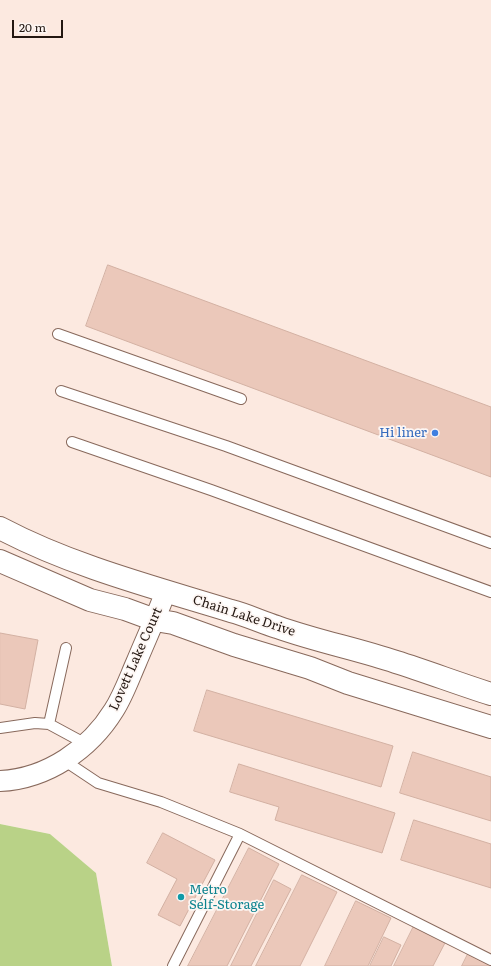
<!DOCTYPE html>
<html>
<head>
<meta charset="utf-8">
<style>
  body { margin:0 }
  #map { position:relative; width:491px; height:966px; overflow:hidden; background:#fdf6f3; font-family:Literata,serif }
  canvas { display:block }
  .scale { position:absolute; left:12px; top:20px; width:51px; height:18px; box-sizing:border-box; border:2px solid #231711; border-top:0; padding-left:5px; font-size:12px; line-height:14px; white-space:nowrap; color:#231711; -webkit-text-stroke:3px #fdf6f3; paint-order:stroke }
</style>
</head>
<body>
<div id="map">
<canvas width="491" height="966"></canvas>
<div class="scale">20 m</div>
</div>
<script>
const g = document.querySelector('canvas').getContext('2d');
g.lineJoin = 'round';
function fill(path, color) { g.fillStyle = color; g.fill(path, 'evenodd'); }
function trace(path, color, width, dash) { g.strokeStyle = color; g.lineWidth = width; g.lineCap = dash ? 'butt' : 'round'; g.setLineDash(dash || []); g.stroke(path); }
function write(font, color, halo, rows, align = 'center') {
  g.font = font + ' Literata,serif'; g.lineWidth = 3.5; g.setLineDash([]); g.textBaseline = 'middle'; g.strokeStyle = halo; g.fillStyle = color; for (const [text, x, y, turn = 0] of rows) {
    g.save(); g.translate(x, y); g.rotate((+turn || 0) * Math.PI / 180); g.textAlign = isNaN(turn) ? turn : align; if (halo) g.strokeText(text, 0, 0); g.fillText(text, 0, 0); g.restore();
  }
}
fill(new Path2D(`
  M0,0H491V966H112L96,873L50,834L0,824Z`), '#fce9e0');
fill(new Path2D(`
  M0,824L50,834L96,873L112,966H0Z`), '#b9d287');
const building = new Path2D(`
  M108,265L491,407V477L86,326Z
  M0,633L38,640L25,709L0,704Z
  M207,690L393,746L381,787L194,731Z
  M413,752L491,777V821L400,793Z
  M239,764L395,813L382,853L275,820L279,807L230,792Z
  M414,820L491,844V888L401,860Z
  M163,833L215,860L180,926L158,915L177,879L147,863Z
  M249,848L279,864L227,966H188Z
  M302,875L337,892L300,966H256Z
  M274,880L291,889L251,966H231Z
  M356,901L391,918L368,966H325Z
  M414,926L446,941L433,966H394Z
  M384,937L401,945L391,966H370Z
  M468,954L491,966H462Z`);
fill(building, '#ebc8ba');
trace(building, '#d3b1a3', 1);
const service = new Path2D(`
  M58,334L241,399
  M61,391L226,446L491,543
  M72,442L211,490L491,592
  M49,724L66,648
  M0,728L35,723L49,724L86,744
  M65,761L98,783L161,802L240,834L491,960
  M173,966L240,834`);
const minor = new Path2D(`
  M0,781C47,779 90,749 114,710C123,696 129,679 136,663C146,639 157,615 166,591`);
const tertiary = new Path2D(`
  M0,528C72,566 153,587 231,611C247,615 261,622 277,627C316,641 357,649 396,662C428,672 459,684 491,694
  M0,561L90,600L125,609L155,620L173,623L234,645L310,668L348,683L491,727`);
trace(service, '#88695c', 12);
trace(minor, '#88695c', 22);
trace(tertiary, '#88695c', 24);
trace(service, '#fff', 10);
trace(minor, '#fff', 20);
trace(tertiary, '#fff', 22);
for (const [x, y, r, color] of [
  [435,433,4,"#3f7fe0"],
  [181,897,4,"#0f9aa8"]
]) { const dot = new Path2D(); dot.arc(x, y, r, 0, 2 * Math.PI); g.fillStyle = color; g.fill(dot); trace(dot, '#fdf6f3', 1.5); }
write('13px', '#366cbe', '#fdf6f3', [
  ["Hi liner",427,433]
], 'right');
write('13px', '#231711', '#fdf6f3', [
  ["Chain Lake Drive",244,616,18],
  ["Lovett Lake Court",136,659,-66]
]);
write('13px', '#0d838f', '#fdf6f3', [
  ["Metro",189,890],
  ["Self-Storage",189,905]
], 'left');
</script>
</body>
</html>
